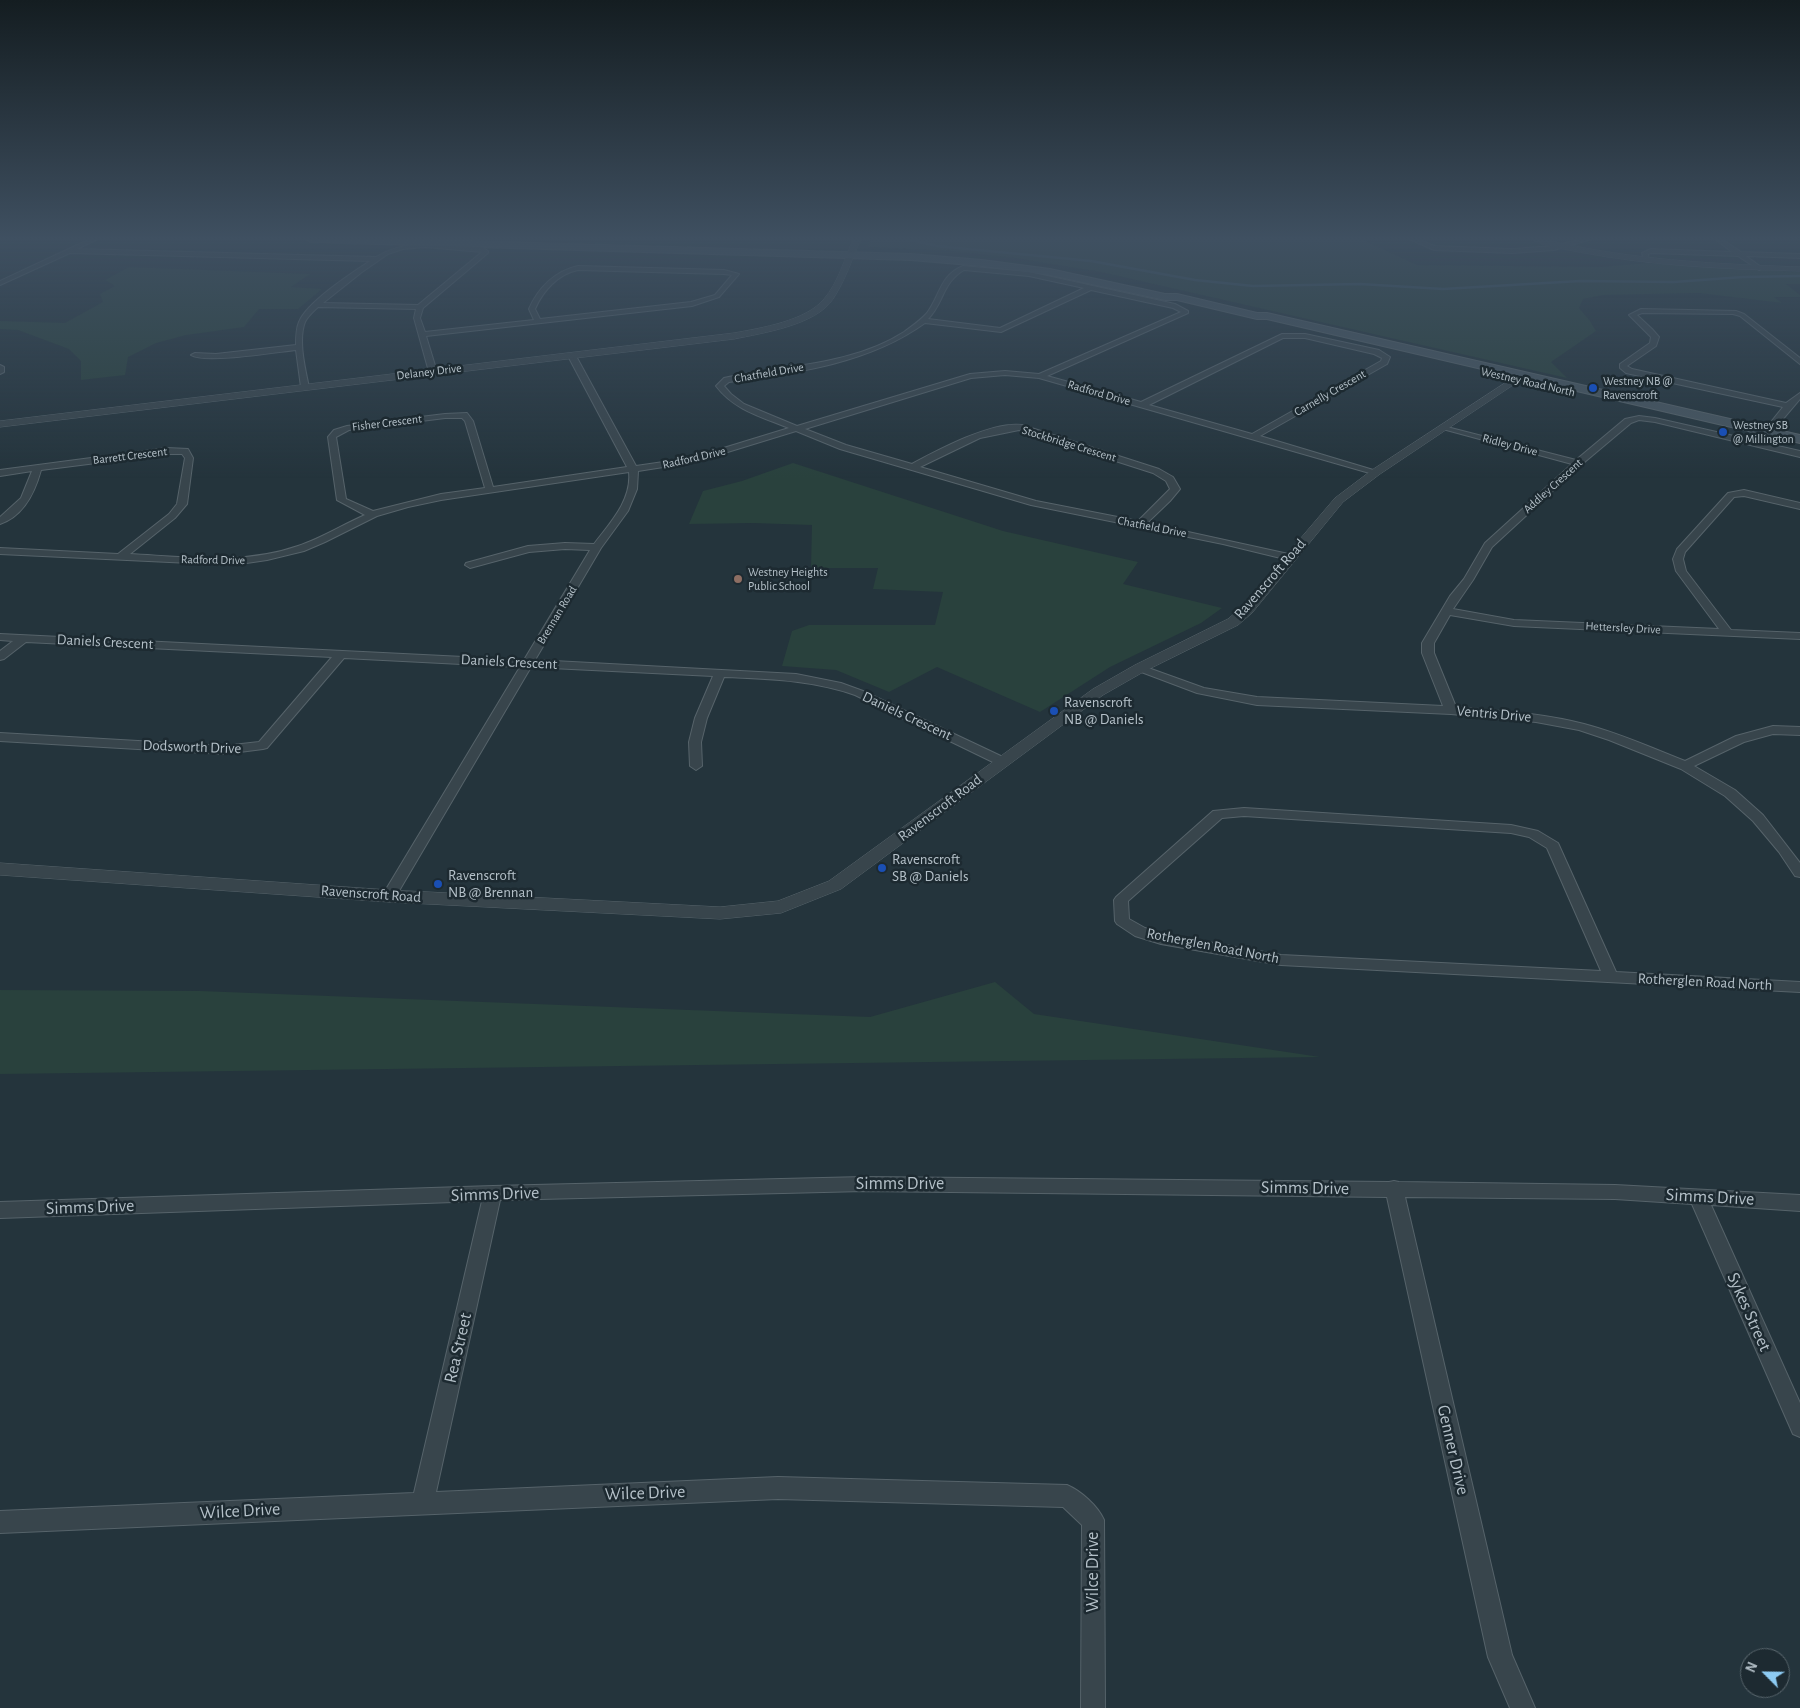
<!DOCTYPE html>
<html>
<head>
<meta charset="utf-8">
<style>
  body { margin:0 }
  #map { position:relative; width:1800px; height:1708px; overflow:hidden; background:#24343c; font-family:"Alegreya Sans",sans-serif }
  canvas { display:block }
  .north { position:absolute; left:1740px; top:1648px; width:50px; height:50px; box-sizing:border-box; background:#1d2a31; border:1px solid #59666d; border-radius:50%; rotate:293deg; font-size:14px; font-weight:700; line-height:20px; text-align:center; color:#b4c0c8 }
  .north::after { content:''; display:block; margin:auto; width:18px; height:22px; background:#8dcbf3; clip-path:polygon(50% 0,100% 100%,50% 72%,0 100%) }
</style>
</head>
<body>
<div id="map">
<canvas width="1800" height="1708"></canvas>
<div class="north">N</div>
</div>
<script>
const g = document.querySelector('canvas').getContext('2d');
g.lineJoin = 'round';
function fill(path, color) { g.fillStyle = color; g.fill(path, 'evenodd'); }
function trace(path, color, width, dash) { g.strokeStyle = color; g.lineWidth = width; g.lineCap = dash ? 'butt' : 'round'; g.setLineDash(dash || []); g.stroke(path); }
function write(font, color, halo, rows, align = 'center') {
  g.font = font + ' "Alegreya Sans",sans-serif'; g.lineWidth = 5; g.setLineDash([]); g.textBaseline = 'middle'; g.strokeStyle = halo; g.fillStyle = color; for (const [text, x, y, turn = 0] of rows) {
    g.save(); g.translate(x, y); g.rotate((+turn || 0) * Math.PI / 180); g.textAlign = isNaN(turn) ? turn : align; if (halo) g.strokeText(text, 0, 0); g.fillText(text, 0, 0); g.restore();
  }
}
fill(new Path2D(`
  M871,239H1361L1417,265L1601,267L1646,263L1800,272V284H1786L1800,295V297H1774L1782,303L1699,293L1603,295L1583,299L1579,308L1590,321L1596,331L1551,362L1567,378L1101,272L1015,258L952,251L868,247Z
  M129,267L310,274L291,287L322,289L298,309H259L244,327L186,335L156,343L128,357L125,375L81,380V361L69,349L18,330L0,329V321L65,323L103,302L100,294L115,286L105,280Z
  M793,463L1003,531L1138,562L1123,584L1222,608L1201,623L1110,667L1040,712L937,667L889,692L836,670L782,666L792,631L809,625H935L943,592L873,589L878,568H811L812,525L753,523L689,524L703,491L742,481Z
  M995,982L1034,1014L1320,1057L0,1074V990L200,991L870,1017Z`), '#29413d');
trace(new Path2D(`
  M907,239L937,246L1091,261L1195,280L1253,286L1360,284L1443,289L1580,281L1674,282L1743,277L1800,276`), '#395362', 2.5);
const minor = new Path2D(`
  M90,239H98L77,249L376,257C408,237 446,245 482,247L488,251V253L423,308L420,318L425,332L534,320L529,309C538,288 555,271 578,266L724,270L739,274L719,297L692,306L426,336L437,372L433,374L429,372L414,318L416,309L318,307C314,311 308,316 305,322C298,340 305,368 309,387L305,389L301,387L296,350C277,352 204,364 191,355L195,353L216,354L296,345C296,338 296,329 299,322C307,302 352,273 370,261L70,253L0,285V281ZM425,247L482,252L418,305L323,303L362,272L388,254L403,249ZM578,270L724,274L732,275L715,295L691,302L540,319L535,309C543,291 558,274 578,270Z
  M1409,239H1417L1435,246L1512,249L1554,246L1582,239H1592L1554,250L1512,253L1434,250Z
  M1715,239H1722L1741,252L1800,254V258L1746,256L1761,267V269L1759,270L1738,256L1651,253L1648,254L1649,262L1644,261L1642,253L1651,249L1732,252Z
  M963,266L1029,272L1175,304L1188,311V313L1047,376L1141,402L1282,334H1305L1379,350L1390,357L1387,364L1260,436L1380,472L1376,475L1373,474L1039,378L1005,375L971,378L805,429L846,445L912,464C938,450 992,421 1022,425L1159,469L1173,477L1180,489L1170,501L1147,523L1293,555L1294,557L1289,560L1223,544L1031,505L840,449L796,431L695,462L638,471L637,489L628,511L601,548L535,660L796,674L841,683L863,691L1005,758L1007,761L1001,765L997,764L855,695C812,680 769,679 724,677L707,718L701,742L702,766L696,770L690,766L689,742L695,718L713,676L531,667L396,896L394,899H384L382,896L520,667L344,658L267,748L263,749L224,754L0,741V733L224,746L259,742L332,657L26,642L4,659L0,660V651L13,641L0,640V634L524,660L590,550L565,549L529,552L470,568L465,565L466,563L528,546L565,543L594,544C610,523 632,500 629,472L441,500L408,507L377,516L325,542L304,551L267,560L233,565L0,554V548L118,554L169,514L177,504L185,458L182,454H167L41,470C35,492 24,516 0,524V517L21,498L32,471L0,476V470L167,448L188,449L193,458L187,504L175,518L130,554C186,557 244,565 298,546C322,538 342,525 365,515L337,500L328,437L334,430L347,426L445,414L467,413L473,421L493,487L627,467L568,356L572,354L576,356L636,466L691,458L789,428C762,417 734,410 716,386L724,378C783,365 851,366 904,332C912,326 921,320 927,313C940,296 940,275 963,266ZM964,270L1029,276L1084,288L1000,328L928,319C944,303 942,283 964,270ZM1091,290L1173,308L1181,312L1039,374L1005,371L970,374L797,426L744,404L731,394L724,386L729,382C796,373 868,364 925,323L1001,332ZM1283,338H1305L1374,354L1382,358L1381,361L1252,434L1149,405ZM445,418H462L465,421L485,488L441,494L373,511L346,499L336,437L349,430ZM1019,430L1153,473L1166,481L1170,489L1138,521L1036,501L920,467L980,438Z
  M1641,309L1736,311L1744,314L1800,358V364L1740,316L1733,314L1642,313L1637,315L1652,329L1659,337L1656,346L1627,366L1632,369L1786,403L1800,393V399L1766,439L1763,440L1759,437L1783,407L1626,373L1620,368V364L1650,343L1651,337L1629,315Z
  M0,365L4,367V372L0,374Z
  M1639,416L1655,418L1800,451V457L1655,422L1639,420L1631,423L1581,465L1492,547L1473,580L1453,609L1514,620L1719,629L1676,571L1673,559L1677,549L1728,493L1744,490L1800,503V509L1744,496L1734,497L1685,552L1683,559L1686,571L1731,630L1800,633V639L1514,626L1450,615L1434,643V653L1456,707C1499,711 1542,713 1584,724C1619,733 1652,748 1685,761L1736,736L1773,726L1800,727V735L1773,734L1744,742L1694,766L1735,790L1763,815L1800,863V877L1795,876L1779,852L1753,821L1725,796L1681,769L1609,740L1579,730L1536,722L1451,714L1257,705L1197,693L1136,670L1134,668L1140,665L1204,688L1257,697L1443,706L1422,653V643L1450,596L1464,579L1485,543L1572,464L1439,428L1443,426L1576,460L1625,419Z
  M1244,808L1511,825L1538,831L1558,843L1616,972L1800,982V992L1281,965L1161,944L1135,936L1117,924L1115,921L1114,900L1116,897L1213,811ZM1244,816L1511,833L1529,837L1547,848L1601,971L1281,955L1163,934L1145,928L1129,919L1128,901L1222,818Z
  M864,1177L1389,1182L1394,1181L1399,1182L1615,1185L1800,1195V1211L1711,1205L1800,1403V1437L1793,1434L1692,1204L1615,1199L1405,1197L1512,1655L1535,1708H1510L1488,1657L1387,1197L864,1191L500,1200L436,1492L778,1477L1067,1485C1081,1491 1098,1506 1104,1520L1105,1708H1081L1082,1525L1063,1507L778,1499L0,1533V1511L414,1493L482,1201L0,1218V1202L493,1186Z`);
const tertiary = new Path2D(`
  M853,239H861C852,259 845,281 833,299C816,325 763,333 734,339L0,427V421L734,333C761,328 806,321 824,299C838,283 845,258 853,239Z
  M1531,239H1544C1628,260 1714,264 1800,267V271C1726,269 1652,266 1579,252C1565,249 1543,247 1531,239Z
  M1522,372L1525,373V377L1380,474L1343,502L1252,613L1238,625L1145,671L1103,695L841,889L781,913L720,919L389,902L0,875V863L389,890L720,907L778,901L829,881L1093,689L1135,665L1228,619L1242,607L1335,498L1372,470Z`);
const secondary = new Path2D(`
  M306,239H400L911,254L982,260L1050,269L1165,294H1177L1257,313H1267L1800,435V443L1267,319H1257L1177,300H1165L1050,275L982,266L911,260L310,242Z`);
trace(minor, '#56636a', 2);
trace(tertiary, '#56636a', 1);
trace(secondary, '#56636a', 2);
fill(minor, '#38454c');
fill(tertiary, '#38454c');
fill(secondary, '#46555f');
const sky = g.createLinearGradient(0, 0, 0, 478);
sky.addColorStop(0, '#141d21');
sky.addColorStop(0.5, '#3f5061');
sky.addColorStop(1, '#3f506100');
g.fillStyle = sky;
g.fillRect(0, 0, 1800, 478);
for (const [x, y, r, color] of [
  [1593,388,5,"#1a4fb4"],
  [1723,432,5,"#1a4fb4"],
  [738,579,5,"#8d6e63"],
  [1054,711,5,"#1a4fb4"],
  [882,868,5,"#1a4fb4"],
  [438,884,5,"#1a4fb4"]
]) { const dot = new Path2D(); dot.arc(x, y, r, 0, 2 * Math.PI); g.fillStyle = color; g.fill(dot); trace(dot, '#1d2a31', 2); }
write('12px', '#b4c0c8', '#1d2a31', [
  ["Delaney Drive",429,372,-7],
  ["Chatfield Drive",769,373,-10],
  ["Westney Road North",1528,382,13],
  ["Radford Drive",1099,393,16],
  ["Carnelly Crescent",1330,393,-30],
  ["Fisher Crescent",387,423,-7],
  ["Stockbridge Crescent",1069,444,17],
  ["Ridley Drive",1510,445,15],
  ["Barrett Crescent",130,456,-7],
  ["Radford Drive",694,458,-13],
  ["Addley Crescent",1553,486,-42],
  ["Chatfield Drive",1152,527,11],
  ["Radford Drive",213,560,1],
  ["Brennan Road",557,615,-59],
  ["Hettersley Drive",1623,628,3]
]);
write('12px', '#b4c0c8', '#1d2a31', [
  ["Westney NB @",1603,381],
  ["Ravenscroft",1603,395],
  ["Westney SB",1733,425],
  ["@ Millington",1733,439],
  ["Westney Heights",748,572],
  ["Public School",748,586]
], 'left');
write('15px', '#b4c0c8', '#1d2a31', [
  ["Ravenscroft Road",1270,579,-49],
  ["Daniels Crescent",105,642,3],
  ["Daniels Crescent",509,662,3],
  ["Ventris Drive",1494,714,5],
  ["Daniels Crescent",907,716,25],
  ["Dodsworth Drive",192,747,2],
  ["Ravenscroft Road",940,808,-37],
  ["Ravenscroft Road",371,894,4],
  ["Rotherglen Road North",1213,946,11],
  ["Rotherglen Road North",1705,982,3]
]);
write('15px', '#b4c0c8', '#1d2a31', [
  ["Ravenscroft",1064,702],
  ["NB @ Daniels",1064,719],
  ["Ravenscroft",892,859],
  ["SB @ Daniels",892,876],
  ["Ravenscroft",448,875],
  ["NB @ Brennan",448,892]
], 'left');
write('18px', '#b4c0c8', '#1d2a31', [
  ["Simms Drive",900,1184],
  ["Simms Drive",1305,1188,1],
  ["Simms Drive",495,1194,-2],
  ["Simms Drive",1710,1197,3],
  ["Simms Drive",90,1207,-2],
  ["Sykes Street",1749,1312,66],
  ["Rea Street",458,1348,-77],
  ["Genner Drive",1453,1450,77],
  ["Wilce Drive",645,1493,-2],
  ["Wilce Drive",240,1511,-3],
  ["Wilce Drive",1093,1572,-90]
]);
</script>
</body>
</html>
